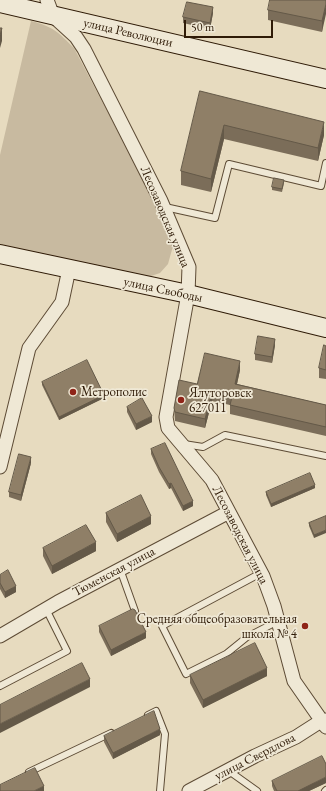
<!DOCTYPE html>
<html>
<head>
<meta charset="utf-8">
<style>
  body { margin:0 }
  #map { position:relative; width:326px; height:791px; overflow:hidden; background:#e7dbbf; font-family:"EB Garamond",serif }
  canvas { display:block }
  .scale { position:absolute; left:184px; top:20px; width:89px; height:18px; box-sizing:border-box; border:2px solid #2f1b07; border-top:0; padding-left:5px; font-size:12px; line-height:14px; white-space:nowrap; color:#2f1b07; -webkit-text-stroke:3px #efe8d5; paint-order:stroke }
</style>
</head>
<body>
<div id="map">
<canvas width="326" height="791"></canvas>
<div class="scale">50 m</div>
</div>
<script>
const g = document.querySelector('canvas').getContext('2d');
g.lineJoin = 'round';
function fill(path, color) { g.fillStyle = color; g.fill(path, 'evenodd'); }
function trace(path, color, width, dash) { g.strokeStyle = color; g.lineWidth = width; g.lineCap = dash ? 'butt' : 'round'; g.setLineDash(dash || []); g.stroke(path); }
function write(font, color, halo, rows, align = 'center') {
  g.font = font + ' "EB Garamond",serif'; g.lineWidth = 3.5; g.setLineDash([]); g.textBaseline = 'middle'; g.strokeStyle = halo; g.fillStyle = color; for (const [text, x, y, turn = 0] of rows) {
    g.save(); g.translate(x, y); g.rotate((+turn || 0) * Math.PI / 180); g.textAlign = isNaN(turn) ? turn : align; if (halo) g.strokeText(text, 0, 0); g.fillText(text, 0, 0); g.restore();
  }
}
fill(new Path2D(`
  M31,21C54,27 58,32 74,48L160,212L173,246L168,264L160,273L148,277L139,276L0,244V155Z`), '#c8baa0');
const lane = new Path2D(`
  M165,207L215,218L229,164L321,186L326,163
  M184,444L203,447L225,435L326,456
  M120,569L135,611
  M261,573L162,626L186,674L226,654L247,637L278,621
  M0,686L67,651L46,609
  M148,715L156,711L165,734L160,791
  M229,771L257,791
  M29,772L111,733
  M325,791L326,790`);
const street = new Path2D(`
  M47,0L53,16L76,37L84,49L161,201L189,267L188,294L166,417L168,428L212,480L263,576L274,606L294,681L326,727
  M0,467L29,348L62,302L69,269
  M0,636L58,602L229,512
  M189,791L255,756L296,737L321,721L326,720`);
const secondary = new Path2D(`
  M0,3L326,79
  M0,254L188,294L326,328`);
trace(lane, '#5d4b35', 8);
trace(street, '#5d4b35', 15);
trace(secondary, '#2f1b07', 20);
trace(lane, '#efe8d5', 6);
trace(street, '#efe8d5', 13);
trace(secondary, '#efe8d5', 18);
fill(new Path2D(`
  M326,0L322,32L268,20V10Z
  M213,13L210,29L183,23V17Z
  M200,91L324,135L318,161L224,139L211,192L181,185V171Z
  M284,183L282,192L272,190V187Z
  M275,345L272,363L255,360V354Z
  M326,346V379L319,378V368Z
  M240,370L237,384L326,405V436L230,414V405L212,401L205,428L175,421L174,408L197,384Z
  M42,382L104,398L59,420L42,385Z
  M127,407L152,422L136,430L127,412Z
  M151,449L193,506L183,511L171,488L169,489L159,472L151,454Z
  M31,463L21,501L9,497V492Z
  M315,488L271,507L266,495V492Z
  M106,513L151,524L117,542L106,522Z
  M326,516L314,538L309,526V523Z
  M43,548L96,551L52,574L43,556Z
  M0,575L16,592L5,598L0,589Z
  M99,626L146,638L111,656L99,632Z
  M190,675L267,676L203,708L190,683Z
  M160,735L113,759L104,742V736Z
  M272,781L326,783L309,791H274L272,786Z`), '#7b6d59');
fill(new Path2D(`
  M326,4V14L322,32V21Z
  M213,7V13L210,29V23Z
  M2,28V41L0,48V35Z
  M324,122V135L318,161V148Z
  M224,125V139L211,192V179Z
  M275,339V345L272,363V357Z
  M240,361V370L235,393V384Z
  M212,392V401L205,428V419Z
  M104,395V398L59,420V417Z
  M152,416V422L136,430V424Z
  M31,457V463L21,501V495Z
  M171,483V488L169,489V484Z
  M315,485V488L271,507V504Z
  M193,501V506L183,511V506Z
  M151,516V524L117,542V534Z
  M326,530V533L314,538V535Z
  M96,542V551L52,574V566Z
  M16,586V592L5,598V592Z
  M146,632V638L111,656V650Z
  M267,668V676L203,708V700Z
  M90,679V687L0,733V724Z
  M160,729V735L113,759V753Z
  M326,777V783L309,791H298Z
  M44,786V791H34Z`), '#645948');
const building = new Path2D(`
  M270,0H326V4L322,21L268,10Z
  M187,2L213,7L210,23L183,17Z
  M0,28H2L0,35Z
  M200,91L324,122L318,148L224,125L211,179L181,171Z
  M274,178L284,180L282,189L272,187Z
  M258,336L275,339L272,357L255,354Z
  M324,345L326,346V370L319,368Z
  M205,353L240,361L235,384L326,405V427L230,405L232,397L212,392L205,419L175,412L174,408L179,380L197,384Z
  M87,360L104,395L59,417L42,382Z
  M142,398L152,416L136,424L127,407Z
  M165,443L193,501L183,506L171,483L169,484L159,467L151,449Z
  M19,454L31,457L21,495L9,492Z
  M310,473L315,485L271,504L266,492Z
  M141,495L151,516L117,534L106,513Z
  M326,516V530L314,535L309,523Z
  M86,525L96,542L52,566L43,548Z
  M8,570L16,586L5,592L0,583V575Z
  M133,609L135,610L146,632L111,650L99,626Z
  M255,643L267,668L203,700L190,675Z
  M82,663L90,679L0,724V705Z
  M154,711L160,729L113,753L104,736Z
  M322,756L326,764V777L298,791H277L272,781Z
  M35,768L44,786L34,791H0V785Z`);
fill(building, '#8f7f67');
trace(building, '#645948', 1);
for (const [x, y, r, color] of [
  [73,392,4,"#8f2418"],
  [181,400,4,"#8f2418"],
  [305,626,4,"#8f2418"]
]) { const dot = new Path2D(); dot.arc(x, y, r, 0, 2 * Math.PI); g.fillStyle = color; g.fill(dot); trace(dot, '#efe8d5', 1.5); }
write('13px', '#2f1b07', '#efe8d5', [
  ["улица Революции",128,33,13],
  ["Лесозаводская улица",165,217,67],
  ["улица Свободы",163,290,12],
  ["Лесозаводская улица",240,535,63],
  ["Тюменская улица",114,572,-28],
  ["улица Свердлова",255,757,-27]
]);
write('13px', '#2f1b07', '#efe8d5', [
  ["Метрополис",81,392],
  ["Ялуторовск",189,393],
  ["627011",189,408],
  ["Средняя общеобразовательная",297,619,"right"],
  ["школа № 4",297,634,"right"]
], 'left');
</script>
</body>
</html>
